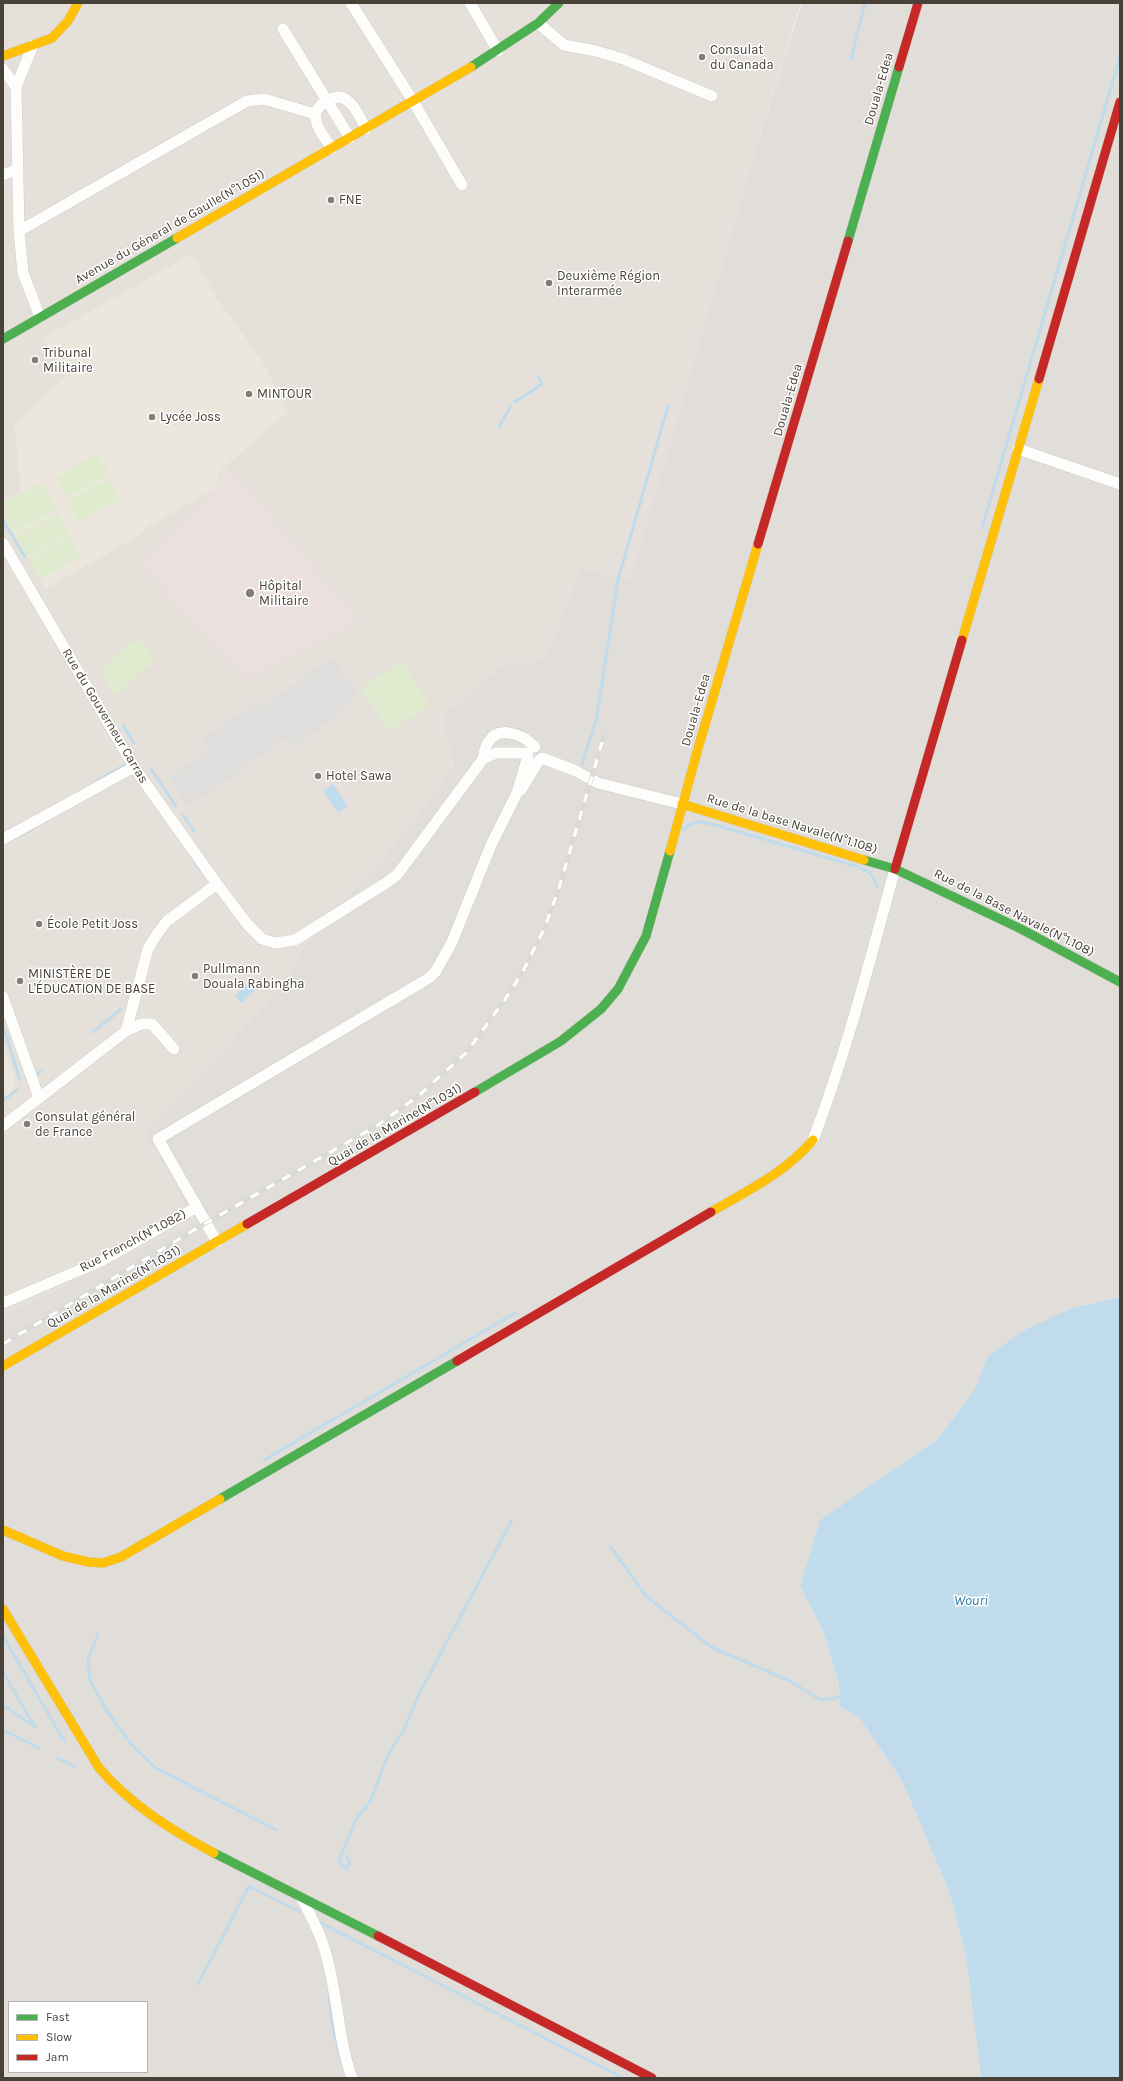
<!DOCTYPE html>
<html>
<head>
<meta charset="utf-8">
<style>
  body { margin:0 }
  #map { position:relative; width:1123px; height:2081px; overflow:hidden; background:#f1efec; font-family:Karla,sans-serif }
  canvas { display:block }
  .frame { position:absolute; inset:0; border:4px solid #474138; pointer-events:none }
  .legend { position:absolute; left:8px; top:2001px; width:140px; height:72px; box-sizing:border-box; background:#fff; border:1px solid #b5b3af; margin:0; padding:5px 7px; list-style:none; font-size:12px; color:#474138 }
  .legend li { display:flex; align-items:center; gap:8px; height:20px }
  .legend b { width:20px; border:1px solid #b5b3af }
</style>
</head>
<body>
<div id="map">
<canvas width="1123" height="2081"></canvas>
<div class="frame"></div>
<ul class="legend">
<li><b style="height:5px;background:#4caf50"></b>Fast</li>
<li><b style="height:5px;background:#ffc107"></b>Slow</li>
<li><b style="height:5px;background:#c62828"></b>Jam</li>
</ul>
</div>
<script>
const g = document.querySelector('canvas').getContext('2d');
g.lineJoin = 'round';
function fill(path, color) { g.fillStyle = color; g.fill(path, 'evenodd'); }
function trace(path, color, width, dash) { g.strokeStyle = color; g.lineWidth = width; g.lineCap = dash ? 'butt' : 'round'; g.setLineDash(dash || []); g.stroke(path); }
function write(font, color, halo, rows, align = 'center') {
  g.font = font + ' Karla,sans-serif'; g.lineWidth = 3; g.setLineDash([]); g.textBaseline = 'middle'; g.strokeStyle = halo; g.fillStyle = color; for (const [text, x, y, turn = 0] of rows) {
    g.save(); g.translate(x, y); g.rotate((+turn || 0) * Math.PI / 180); g.textAlign = isNaN(turn) ? turn : align; if (halo) g.strokeText(text, 0, 0); g.fillText(text, 0, 0); g.restore();
  }
}
fill(new Path2D(`
  M3,3H801L755,151L630,580L581,568L553,640L540,661L508,662L449,747L452,755L453,766L439,787L375,868L348,895L323,917L277,994L195,1221L3,1316Z`), '#e5e1da');
fill(new Path2D(`
  M802,3H1120V1297L1070,1308L989,1356L976,1387L938,1439L820,1520L800,1586L824,1633L839,1684L840,1707L859,1717L902,1781L949,1891L966,1955L981,2078H3V1316L195,1221L145,1133L277,994L323,917L348,895L375,868L439,787L453,766L452,755L446,733V714L508,662L540,661L553,640L581,568L630,580L755,151ZM9,2002H147V2072H9Z`), '#e1deda');
fill(new Path2D(`
  M192,254L224,311L230,315L265,366L287,412L221,470L215,489L145,528L146,530L140,535L45,589L3,516V502L21,491L14,422L16,424L65,377L43,338Z
  M3,1042L15,1080L10,1094L3,1098Z`), '#ebe7dc');
fill(new Path2D(`
  M223,468L241,482L359,622L247,680L140,563L220,484Z`), '#ebe0dd');
fill(new Path2D(`
  M98,454L109,474L67,497L56,477Z
  M108,479L119,499L78,522L67,501Z
  M41,483L56,510L14,533L3,513V504Z
  M58,514L69,534L27,556L16,536Z
  M70,536L81,556L39,579L28,559Z
  M138,638L156,661L116,695L98,671Z
  M402,661L430,706L389,732L360,688Z`), '#dfeace');
fill(new Path2D(`
  M332,657L359,695L342,707L344,711L293,747L286,738L189,807L168,778L209,749L202,739L255,702L260,708Z`), '#e0dedc');
fill(new Path2D(`
  M333,784L348,806L338,813L323,791Z
  M254,977L261,984L242,1003L235,996Z
  M1120,1297V2078H981L966,1955L949,1891L902,1781L859,1717L840,1707L839,1684L824,1633L800,1586L820,1520L938,1439L976,1387L988,1356L1023,1331L1071,1308Z`), '#bfdbec');
trace(new Path2D(`
  M851,59L865,3
  M515,402L542,384L538,376
  M499,427L510,407
  M3,520L25,557
  M982,528L1120,57
  M123,725L134,743
  M582,763L596,721L618,580L668,406
  M151,769L176,806
  M98,780L127,764
  M183,815L194,831
  M683,830C693,818 705,822 719,826L859,867L871,874L878,887
  M17,837L34,828
  M194,861L200,870
  M3,1026L20,1080
  M93,1032L121,1009
  M35,1074L36,1075L41,1071
  M3,1100L17,1090
  M264,1460L515,1313
  M611,1547L645,1595L711,1647L790,1681L817,1698L825,1700L839,1697
  M98,1635L88,1658L90,1680L105,1708L131,1744L156,1768L276,1830
  M3,1636L64,1741
  M3,1672L35,1727L3,1705
  M3,1730L39,1748
  M57,1758L76,1767
  M347,1857L350,1863L347,1868L341,1864L339,1859L356,1820L371,1800L387,1757L404,1729L419,1694L512,1520
  M317,1921L623,2078
  M198,1984L249,1886L299,1911
  M329,1995L333,2028L342,2062`), '#bfdbec', 3);
const street = new Path2D(`
  M351,3L413,101L462,185
  M470,3L498,51
  M538,23L564,45L596,51L623,59L712,96
  M283,29L350,138
  M33,45L16,87L19,231L23,273L40,317
  M3,69L16,87
  M332,148C324,137 316,128 315,114C318,107 323,102 330,99C349,90 359,115 366,129
  M3,175L18,169
  M19,231L247,101L264,99L315,114
  M1018,449L1120,484
  M3,543L134,767L217,884L248,925L262,939L275,943L295,940L386,883L397,875L483,759L496,753H528
  M542,758L576,771L598,783L682,804
  M483,759C484,753 485,746 489,741C500,725 524,735 535,747
  M521,790L539,760
  M3,839L134,767
  M3,997L39,1098
  M126,1031L141,1024H152L174,1049
  M3,1126L126,1031L148,949L157,934L167,921L217,884
  M813,1140C847,1051 870,960 895,869
  M217,1242L158,1139L429,978L436,971L452,942L491,845L517,793L528,756
  M3,1303L103,1260L197,1207
  M302,1899C312,1918 322,1937 327,1958C338,1998 338,2039 352,2078`);
const fast = new Path2D(`
  M471,67L538,23L559,3
  M848,241L899,67
  M3,339L177,238
  M864,860L895,869L1021,929L1120,982
  M475,1092L561,1041L601,1009L618,989L646,936L670,851
  M220,1499L457,1361
  M214,1853L378,1936`);
const slow = new Path2D(`
  M3,56L52,38L68,21L78,3
  M177,238L471,67
  M962,640L1039,379
  M682,804L864,860
  M670,851L697,752L758,544
  M711,1212C747,1191 785,1173 813,1140
  M3,1366L247,1224
  M3,1530L63,1556L88,1562L103,1563L121,1557L220,1499
  M3,1609L99,1768C131,1805 171,1830 214,1853`);
const jam = new Path2D(`
  M899,67L918,3
  M1039,379L1120,102
  M758,544L848,241
  M895,869L962,640
  M247,1224L475,1092
  M457,1361L711,1212
  M378,1936L652,2078`);
trace(street, '#cfcdc9', 12);
trace(fast, '#d0ccc3', 10);
trace(slow, '#d0ccc3', 10);
trace(jam, '#d0ccc3', 10);
trace(street, '#fdfdfc', 11);
trace(fast, '#4caf50', 9);
trace(slow, '#ffc107', 9);
trace(jam, '#c62828', 9);
const rail = new Path2D(`
  M3,1344L206,1223L378,1125L417,1097L466,1053L504,1001L522,973L545,927L559,888L604,736`);
trace(rail, '#d9d9d8', 4.5);
trace(rail, '#fff', 3, [9]);
for (const [x, y, r, color] of [
  [702,57,4,"#827e77"],
  [331,200,4,"#827e77"],
  [549,283,4,"#827e77"],
  [35,360,4,"#827e77"],
  [249,394,4,"#827e77"],
  [152,417,4,"#827e77"],
  [250,593,5,"#827e77"],
  [318,776,4,"#827e77"],
  [39,924,4,"#827e77"],
  [195,976,4,"#827e77"],
  [20,981,4,"#827e77"],
  [27,1124,4,"#827e77"]
]) { const dot = new Path2D(); dot.arc(x, y, r, 0, 2 * Math.PI); g.fillStyle = color; g.fill(dot); trace(dot, '#fff', 1.5); }
write('13px', '#474138', '#fff', [
  ["Consulat",710,50],
  ["du Canada",710,65],
  ["FNE",339,200],
  ["Deuxième Région",557,276],
  ["Interarmée",557,291],
  ["Tribunal",43,353],
  ["Militaire",43,368],
  ["MINTOUR",257,394],
  ["Lycée Joss",160,417],
  ["Hôpital",259,586],
  ["Militaire",259,601],
  ["Hotel Sawa",326,776],
  ["École Petit Joss",47,924],
  ["Pullmann",203,969],
  ["Douala Rabingha",203,984],
  ["MINISTÈRE DE",28,974],
  ["L'ÉDUCATION DE BASE",28,989],
  ["Consulat général",35,1117],
  ["de France",35,1132]
], 'left');
write('13px', '#474138', '#fff', [
  ["Douala-Edea",879,89,-74],
  ["Avenue du Géneral de Gaulle(N°1.051)",170,227,-30],
  ["Douala-Edea",788,400,-74],
  ["Douala-Edea",696,710,-74],
  ["Rue du Gouverneur Carras",105,716,59],
  ["Rue de la base Navale(N°1.108)",792,824,17],
  ["Rue de la Base Navale(N°1.108)",1014,913,27],
  ["Quai de la Marine(N°1.031)",395,1125,-30],
  ["Rue French(N°1.082)",133,1241,-28],
  ["Quai de la Marine(N°1.031)",114,1287,-30]
]);
write('italic 14px', '#3579a5', '#fff', [
  ["Wouri",971,1601]
]);
</script>
</body>
</html>
